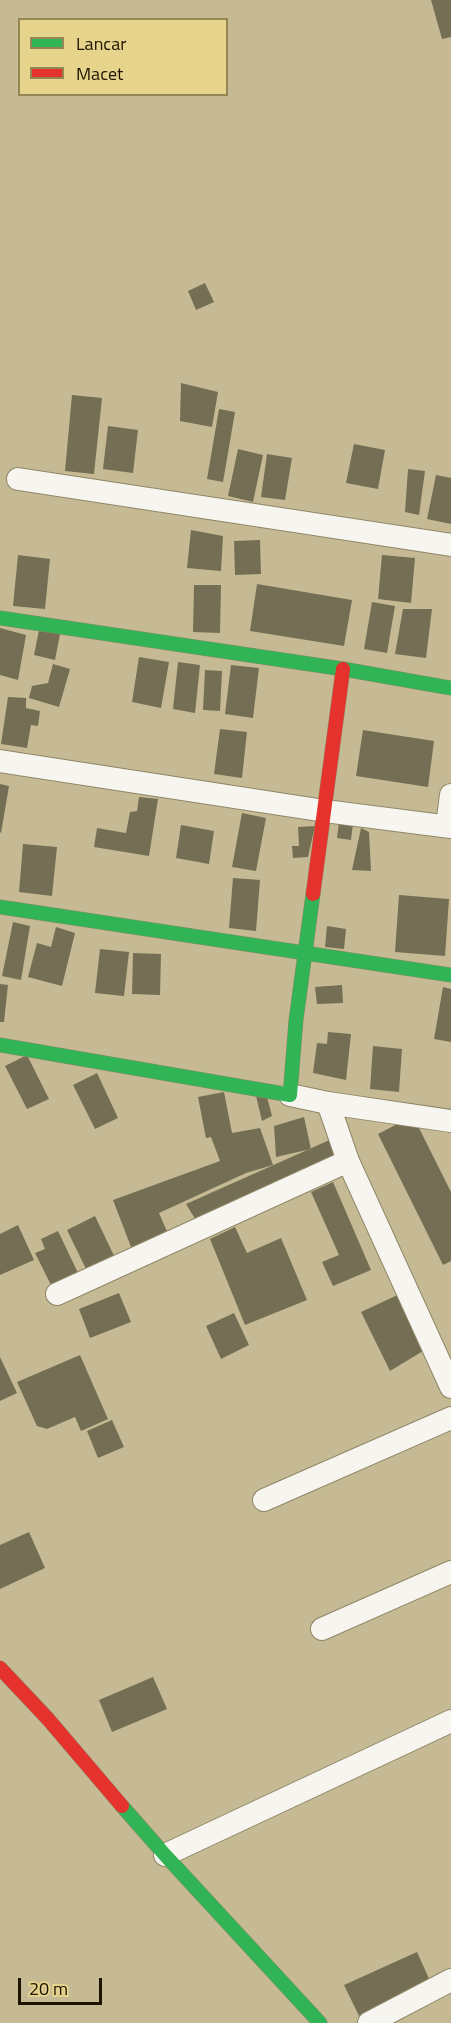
<!DOCTYPE html>
<html>
<head>
<meta charset="utf-8">
<style>
  body { margin:0 }
  #map { position:relative; width:451px; height:2023px; overflow:hidden; background:#c5ba93; font-family:"Titillium Web",sans-serif }
  canvas { display:block }
  .legend { position:absolute; left:18px; top:18px; width:210px; height:78px; box-sizing:border-box; background:#e6d38c; border:2px solid #958754; margin:0; padding:8px 10px; list-style:none; font-size:18px; color:#1c1400 }
  .legend li { display:flex; align-items:center; gap:12px; height:30px }
  .legend b { width:30px; border:2px solid #958754 }
  .scale { position:absolute; left:18px; top:1978px; width:84px; height:27px; box-sizing:border-box; border:3px solid #1c1400; border-top:0; padding-left:8px; font-size:18px; line-height:21px; white-space:nowrap; color:#1c1400; -webkit-text-stroke:4px #e6d38c; paint-order:stroke }
</style>
</head>
<body>
<div id="map">
<canvas width="451" height="2023"></canvas>
<ul class="legend">
<li><b style="height:8px;background:#30b455"></b>Lancar</li>
<li><b style="height:8px;background:#e5322d"></b>Macet</li>
</ul>
<div class="scale">20 m</div>
</div>
<script>
const g = document.querySelector('canvas').getContext('2d');
g.lineJoin = 'round';
function fill(path, color) { g.fillStyle = color; g.fill(path, 'evenodd'); }
function trace(path, color, width, dash) { g.strokeStyle = color; g.lineWidth = width; g.lineCap = dash ? 'butt' : 'round'; g.setLineDash(dash || []); g.stroke(path); }
fill(new Path2D(`
  M431,0H451V37L442,39Z
  M205,283L214,302L196,310L188,291Z
  M181,383L218,392L212,427L180,421Z
  M72,395L102,398L94,474L65,471Z
  M219,409L235,412L223,482L207,479Z
  M108,426L138,430L133,473L103,469Z
  M354,444L385,450L378,489L346,483Z
  M238,449L263,455L253,502L228,496Z
  M267,454L292,458L285,500L261,497Z
  M408,469L425,471L419,515L405,512Z
  M436,475L451,478V524L427,519Z
  M191,530L223,536L221,571L187,568Z
  M260,540L261,574L235,575L234,541Z
  M18,555L50,559L45,609L13,606Z
  M382,555L415,558L411,603L378,599Z
  M257,584L352,600L344,646L250,631Z
  M194,585H221L220,633L193,632Z
  M372,602L395,606L387,653L364,649Z
  M403,609H432L426,658L395,654Z
  M0,628L26,635L18,680L0,675Z
  M39,630L60,634L55,660L34,655Z
  M139,657L169,662L161,708L132,702Z
  M178,662L200,665L195,713L173,709Z
  M53,664L70,669L59,707L29,698L32,686L48,683Z
  M231,665L259,668L253,718L225,714Z
  M205,670L222,671L220,711L203,710Z
  M8,697L26,698V708L40,711L38,726L31,725L27,748L1,744Z
  M220,729L247,732L242,778L214,774Z
  M363,730L434,741L428,787L356,776Z
  M0,784L9,786L1,833L0,832Z
  M139,797L158,799L149,856L94,847L97,828L126,833L130,812L137,811Z
  M242,813L266,818L256,871L232,867Z
  M339,822L353,824L351,840L337,838Z
  M181,825L214,831L209,864L176,858Z
  M315,826L308,857L293,858L292,846H299L298,827Z
  M361,828L369,832L371,871L352,870Z
  M23,844L57,847L52,896L19,892Z
  M233,878L260,880L256,931L229,928Z
  M399,895L449,899L445,956L395,952Z
  M13,922L30,926L21,980L2,976Z
  M327,926L346,929L344,949L325,947Z
  M56,927L75,933L62,986L28,977L37,943L51,947Z
  M100,949L129,952L124,996L95,993Z
  M133,953L161,954L160,995L132,994Z
  M0,984L8,985L4,1022H0Z
  M342,985L343,1003L317,1004L315,987Z
  M443,987L451,989V1042L434,1039Z
  M328,1032L351,1034L346,1080L313,1073L317,1043L327,1044Z
  M373,1046L402,1049L399,1092L370,1089Z
  M27,1055L49,1099L27,1109L5,1066Z
  M97,1073L118,1118L95,1129L73,1085Z
  M224,1092L232,1133L260,1128L273,1165L246,1173L159,1213L169,1236L131,1247L113,1200L220,1161L211,1137L206,1138L198,1097Z
  M256,1096L267,1097L272,1116L262,1121Z
  M413,1116L451,1192V1261L443,1265L378,1134Z
  M304,1117L311,1149L276,1157L274,1126Z
  M334,1138L340,1159L197,1222L186,1204Z
  M333,1182L371,1270L333,1286L322,1262L339,1255L311,1192Z
  M95,1216L117,1262L89,1275L67,1230Z
  M18,1225L34,1260L0,1275V1234Z
  M235,1227L247,1253L281,1238L307,1300L245,1325L210,1239Z
  M58,1231L79,1275L52,1287L35,1253L45,1249L41,1239Z
  M404,1292L428,1348L390,1371L361,1312Z
  M119,1293L131,1322L90,1338L79,1309Z
  M234,1313L249,1345L221,1359L206,1326Z
  M80,1355L108,1419L81,1431L75,1417L47,1429L37,1426L17,1382Z
  M0,1357L17,1393L0,1401Z
  M112,1420L124,1447L98,1458L87,1431Z
  M29,1532L45,1568L0,1589V1545Z
  M153,1677L167,1709L112,1732L99,1700Z
  M417,1952L431,1983L359,2016L344,1985Z`), '#746f54');
const street = new Path2D(`
  M18,479L451,545
  M0,761L325,811L451,827
  M447,826L451,795
  M290,1095L328,1103L451,1121
  M328,1103L348,1161L451,1387
  M57,1294L348,1161
  M264,1500L451,1418
  M322,1629L451,1572
  M165,1855L451,1721
  M369,2023L451,1980`);
const fast = new Path2D(`
  M0,618L343,669L451,688
  M0,907L451,975
  M0,1045L290,1095L296,1020L313,894
  M122,1806L165,1855L320,2023`);
const jam = new Path2D(`
  M313,894L343,669
  M0,1668L48,1719L122,1806`);
trace(street, '#908768', 24);
trace(fast, '#908768', 15);
trace(jam, '#908768', 15);
trace(street, '#f6f5ef', 22);
trace(fast, '#30b455', 14);
trace(jam, '#e5322d', 14);
</script>
</body>
</html>
